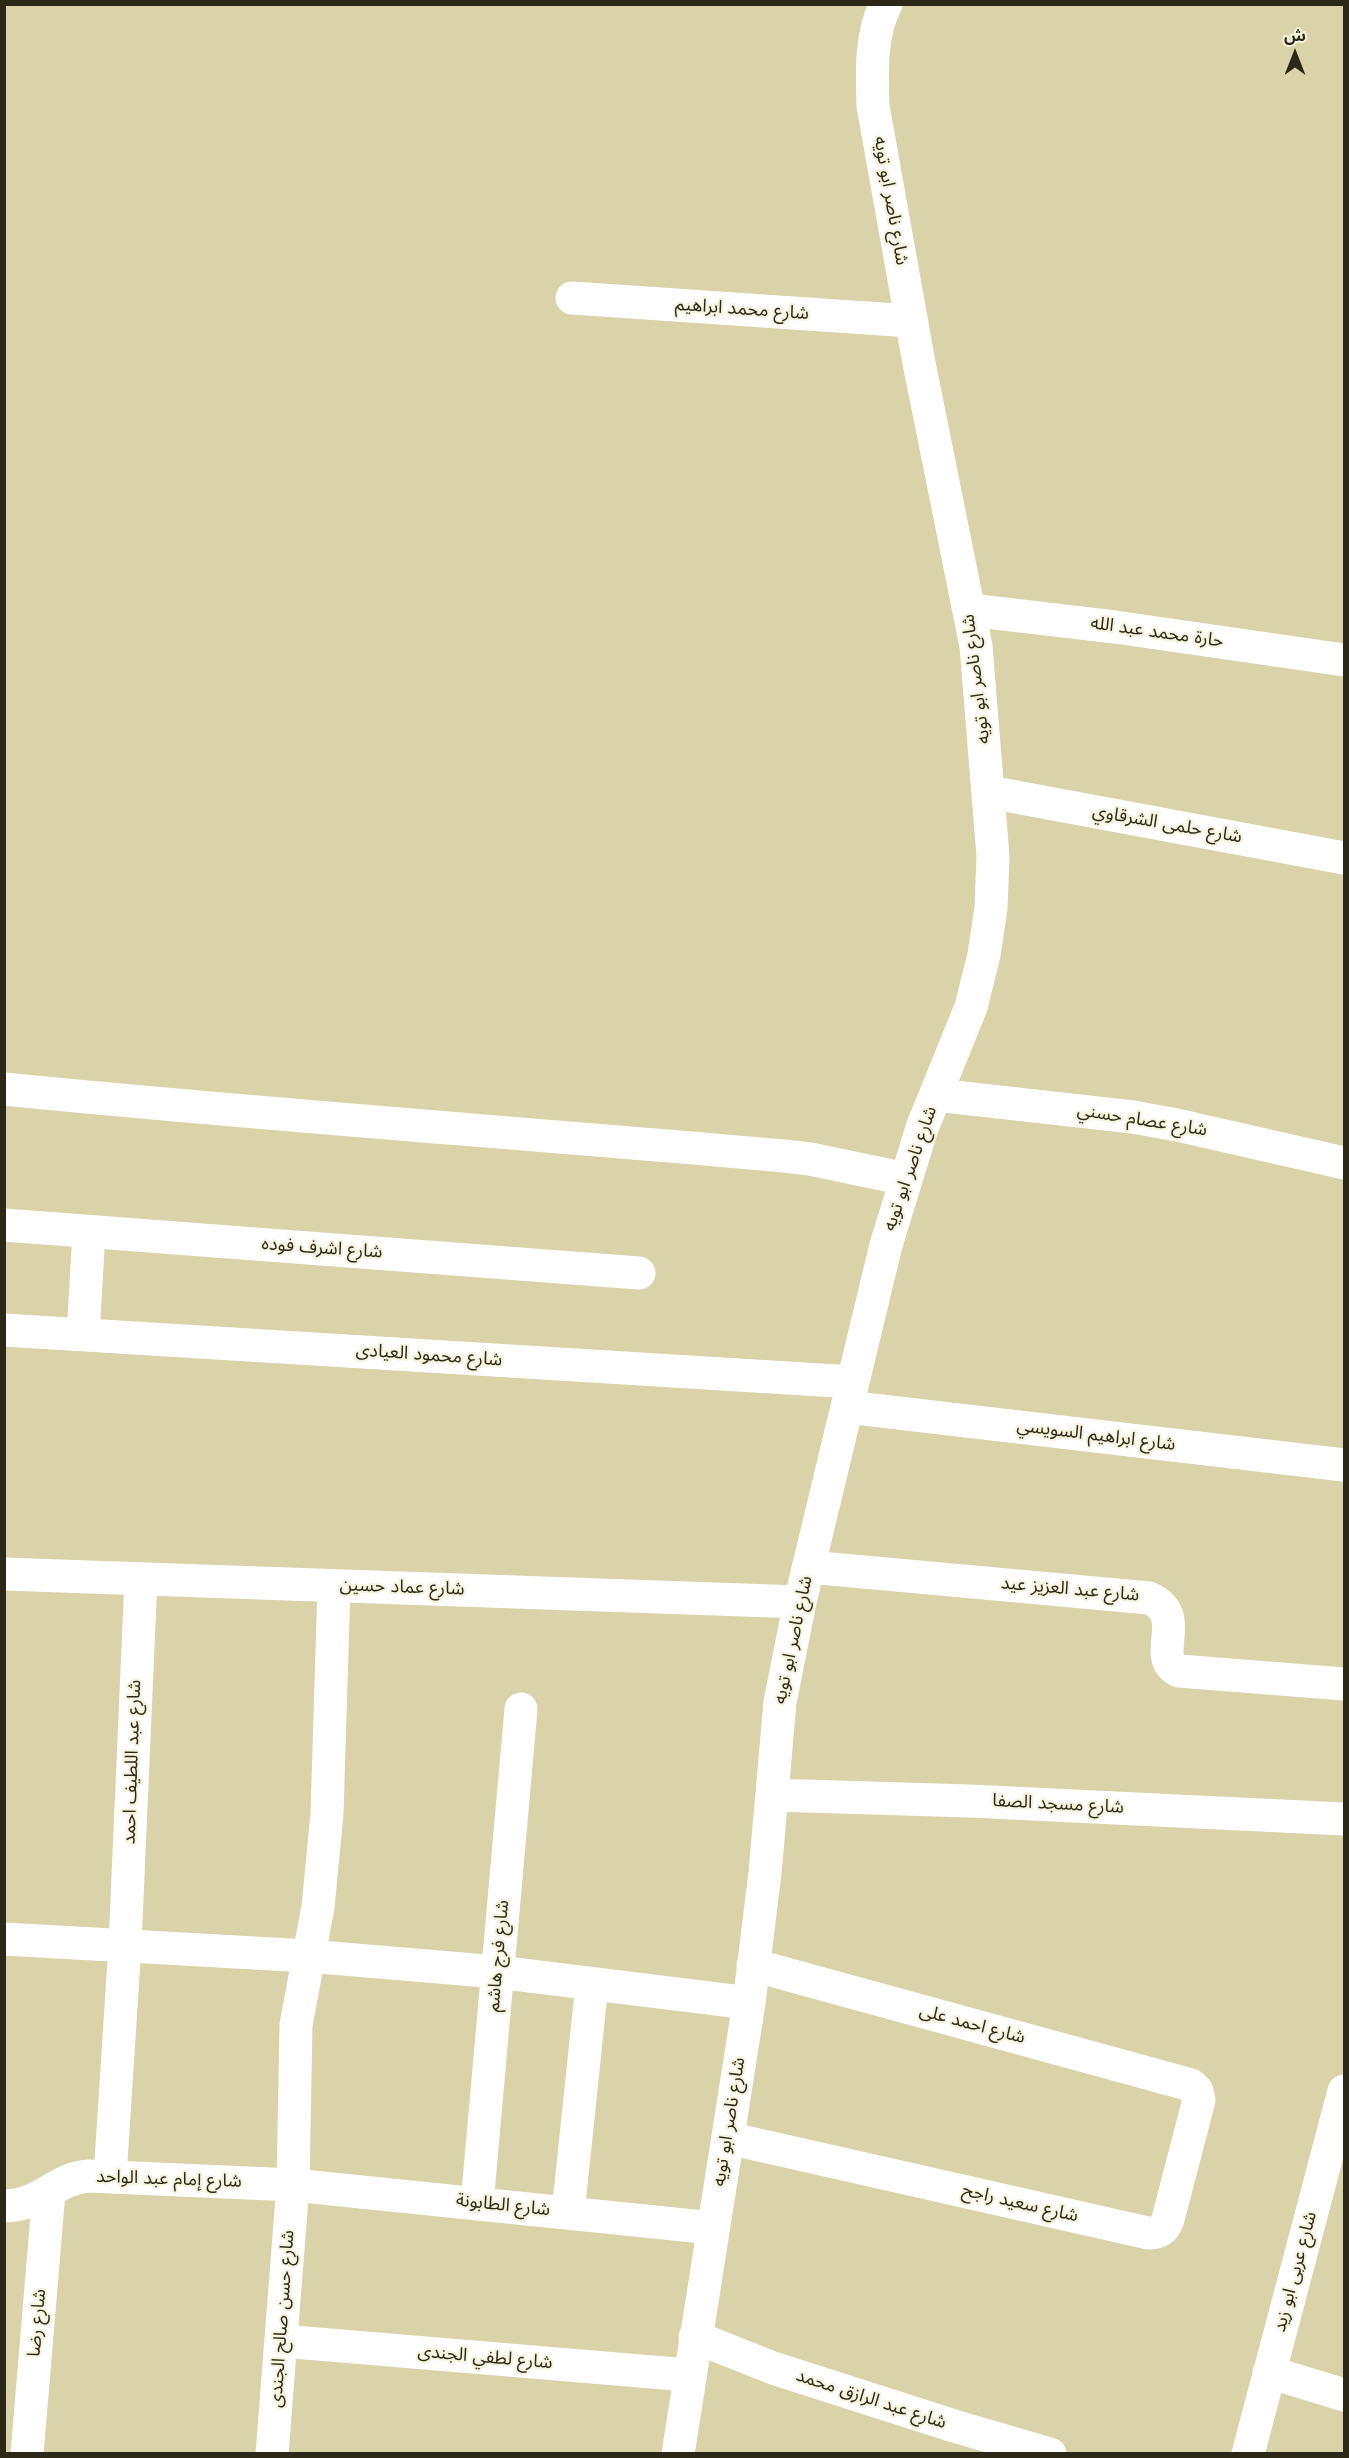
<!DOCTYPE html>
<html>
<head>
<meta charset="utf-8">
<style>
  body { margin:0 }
  #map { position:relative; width:1349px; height:2458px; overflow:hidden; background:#dad2a8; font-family:Jost,"Noto Sans Arabic",sans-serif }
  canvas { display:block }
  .frame { position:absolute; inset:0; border:6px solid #2b2817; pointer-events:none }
  .north { position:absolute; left:1265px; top:24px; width:60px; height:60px; -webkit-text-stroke:4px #f6f3de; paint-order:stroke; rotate:0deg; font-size:16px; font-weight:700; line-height:24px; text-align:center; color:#2b2817 }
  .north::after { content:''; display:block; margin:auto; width:21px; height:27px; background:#2b2817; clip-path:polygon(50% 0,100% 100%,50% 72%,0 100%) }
</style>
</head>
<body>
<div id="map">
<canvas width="1349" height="2458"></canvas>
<div class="frame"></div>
<div class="north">ش</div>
</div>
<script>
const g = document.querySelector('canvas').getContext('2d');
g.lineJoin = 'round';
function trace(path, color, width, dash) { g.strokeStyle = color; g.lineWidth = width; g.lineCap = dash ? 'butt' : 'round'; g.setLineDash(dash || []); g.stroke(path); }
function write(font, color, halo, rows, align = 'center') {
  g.font = font + ' Jost,"Noto Sans Arabic",sans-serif'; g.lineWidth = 4.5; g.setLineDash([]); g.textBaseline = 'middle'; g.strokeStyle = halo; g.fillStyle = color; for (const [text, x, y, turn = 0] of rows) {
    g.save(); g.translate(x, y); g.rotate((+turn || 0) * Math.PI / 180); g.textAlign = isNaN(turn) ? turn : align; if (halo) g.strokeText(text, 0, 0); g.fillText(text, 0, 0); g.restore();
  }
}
trace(new Path2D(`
  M572,298L911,321
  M970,610L1115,627L1344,660
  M989,792L1344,858
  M4,1089C264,1115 525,1133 784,1156L810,1159L906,1179
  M936,1095L1133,1117L1177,1125L1344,1163
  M4,1225L639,1273
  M4,1330L853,1382
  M83,1335L89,1232
  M847,1407L1344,1465
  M809,1567L1149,1598C1190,1616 1149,1657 1179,1671L1344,1684
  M4,1574L800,1602
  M772,1795L970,1801L1344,1819
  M4,1939L308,1956L498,1972L749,2003
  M728,2138L1148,2233C1159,2233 1164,2230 1168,2219L1199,2100L1197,2091L1191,2085L753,1965
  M110,2177L125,1945L141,1579
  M477,2204L521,1709
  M4,2206C42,2206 55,2178 89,2176L293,2185L713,2228
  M568,2213L592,1984
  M695,2337L773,2368L954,2426L1050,2454
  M282,2341L688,2375
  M1269,2372L1344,2395
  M27,2454L49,2192
  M272,2454L293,2185L296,2025L318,1907L327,1814L334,1586
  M678,2454L749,2003L765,1873L780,1702L800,1602L886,1245L922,1128L971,1007L984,955L991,908L993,856L976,646L919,363L873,106C872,73 870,35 886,4
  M1248,2454L1344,2091`), '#fff', 33);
write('18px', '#2b2817', '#f6f3de', [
  ["شارع ناصر ابو تويه",890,201,80],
  ["شارع محمد ابراهيم",742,310,4],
  ["حارة محمد عبد الله",1157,633,8],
  ["شارع ناصر ابو تويه",977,679,-97],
  ["شارع حلمى الشرقاوي",1167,825,10],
  ["شارع عصام حسني",1142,1121,9],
  ["شارع ناصر ابو تويه",911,1169,-71],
  ["شارع اشرف فوده",322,1249,4],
  ["شارع محمود العيادى",429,1356,4],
  ["شارع ابراهيم السويسي",1096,1436,7],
  ["شارع عماد حسين",402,1588,2],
  ["شارع عبد العزيز عيد",1070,1590,5],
  ["شارع ناصر ابو تويه",794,1640,-78],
  ["شارع عبد اللطيف احمد",133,1762,-88],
  ["شارع مسجد الصفا",1058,1805,3],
  ["شارع فرج هاشم",499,1956,-85],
  ["شارع احمد على",972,2025,15],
  ["شارع ناصر ابو تويه",730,2122,-81],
  ["شارع إمام عبد الواحد",169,2180,2],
  ["شارع سعيد راجح",1020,2204,13],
  ["شارع الطابونة",503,2206,6],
  ["شارع عربى ابو زيد",1296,2272,-75],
  ["شارع حسن صالح الجندى",283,2319,-86],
  ["شارع رضا",38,2323,-85],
  ["شارع لطفي الجندى",485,2358,5],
  ["شارع عبد الرازق محمد",871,2400,18]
]);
</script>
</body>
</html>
